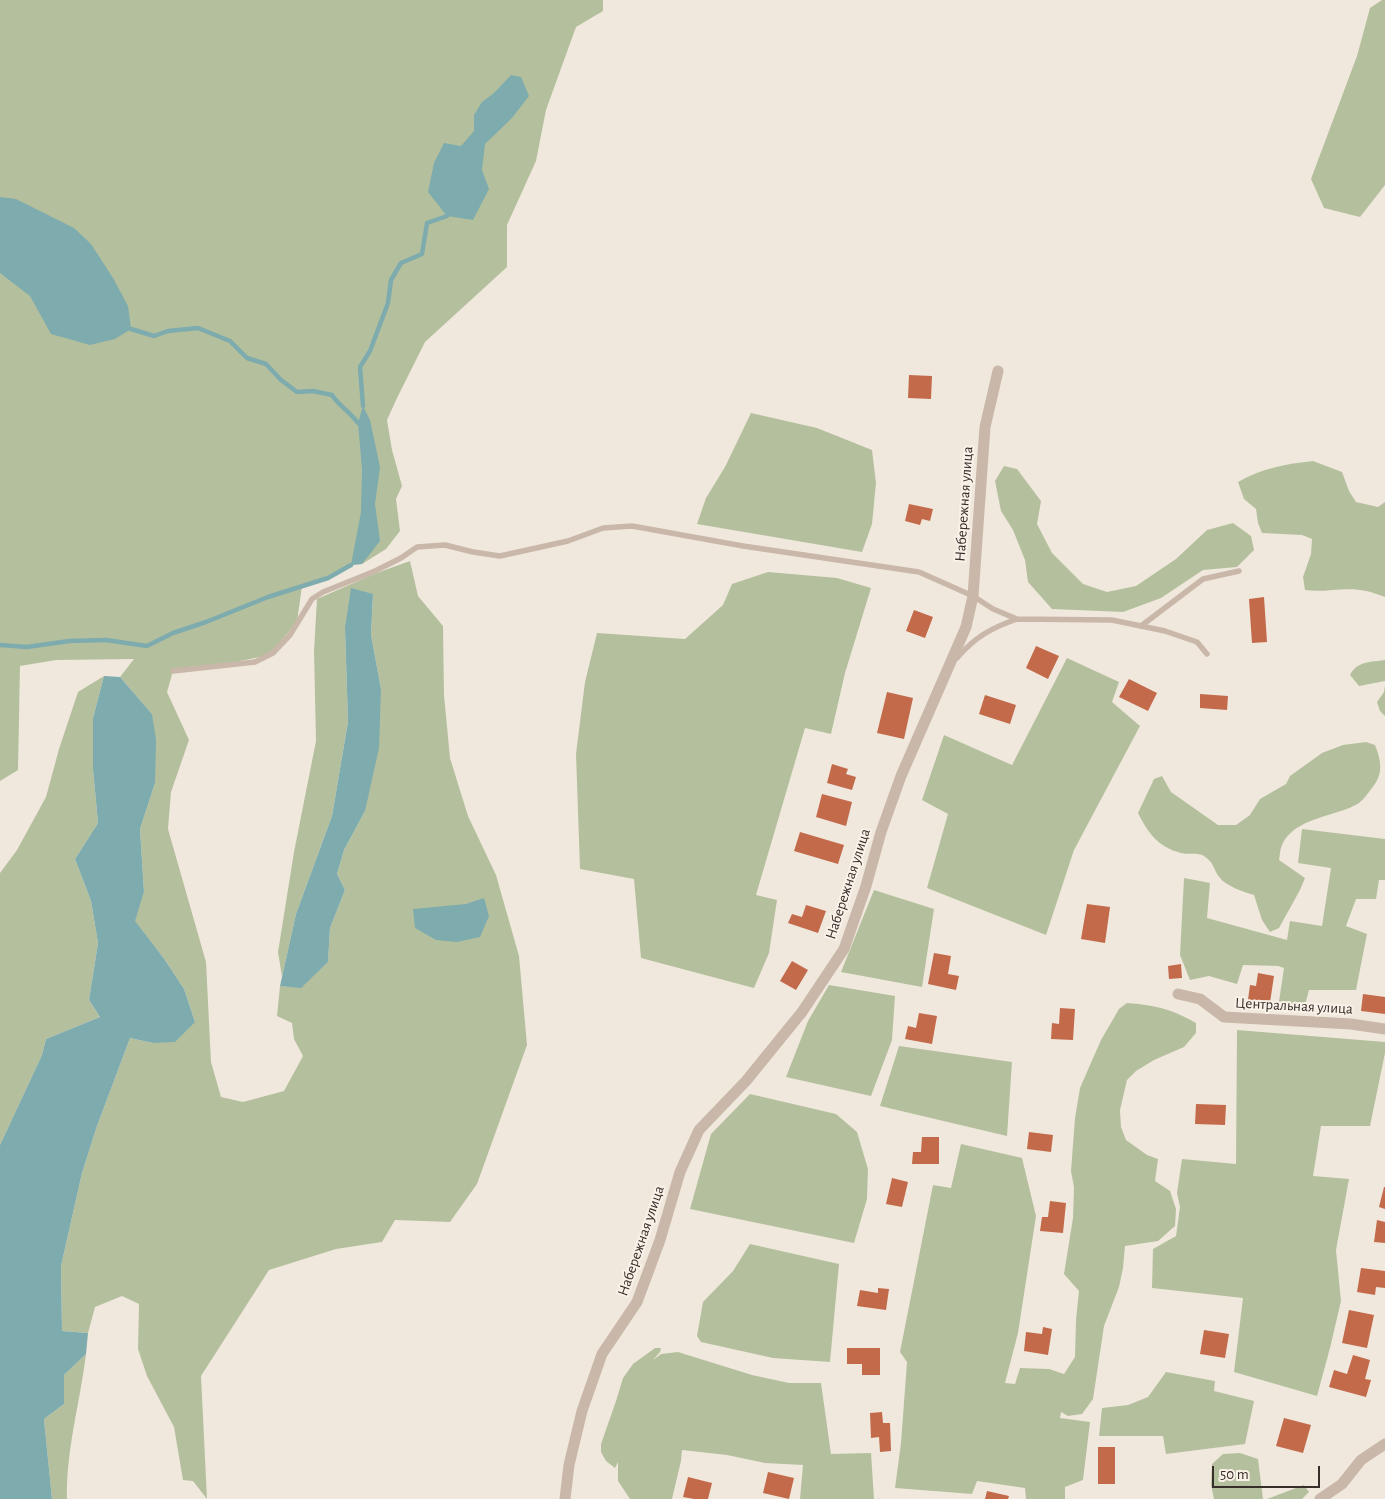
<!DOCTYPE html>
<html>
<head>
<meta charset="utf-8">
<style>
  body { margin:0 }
  #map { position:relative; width:1385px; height:1499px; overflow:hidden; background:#f1e8dd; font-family:"Alegreya Sans",sans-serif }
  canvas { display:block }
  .scale { position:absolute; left:1212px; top:1466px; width:108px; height:22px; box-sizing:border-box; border:2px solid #372d29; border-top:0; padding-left:6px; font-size:15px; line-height:18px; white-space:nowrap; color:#372d29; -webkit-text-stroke:4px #f9f2e9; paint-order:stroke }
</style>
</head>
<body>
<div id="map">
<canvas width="1385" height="1499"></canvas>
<div class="scale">50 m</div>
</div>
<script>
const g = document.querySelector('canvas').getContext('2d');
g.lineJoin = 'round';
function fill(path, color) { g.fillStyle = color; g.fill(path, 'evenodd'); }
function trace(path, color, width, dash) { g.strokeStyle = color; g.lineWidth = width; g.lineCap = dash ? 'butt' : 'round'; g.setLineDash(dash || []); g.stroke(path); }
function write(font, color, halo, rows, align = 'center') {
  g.font = font + ' "Alegreya Sans",sans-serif'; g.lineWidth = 4; g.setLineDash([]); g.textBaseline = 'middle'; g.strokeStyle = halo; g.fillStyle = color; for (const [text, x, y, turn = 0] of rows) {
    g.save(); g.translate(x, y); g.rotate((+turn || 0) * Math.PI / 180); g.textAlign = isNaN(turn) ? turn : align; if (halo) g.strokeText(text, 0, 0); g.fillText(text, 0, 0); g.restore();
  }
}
fill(new Path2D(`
  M0,0H603V11L576,27L546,110L536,161L507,225V267L425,342L397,398L387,420L392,450L402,486L396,499L400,531L386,549L362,564L351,565L328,578L302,586L297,622L269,655L226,664L173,671L167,692L189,740L171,792L168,829L206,962L211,1062L221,1097L243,1102L284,1091L303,1056L294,1039L292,1023L277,1016L280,986L301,987L328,962L330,928L345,890L337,874L344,850L365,811L381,689L371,635L373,594L345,628L348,722L332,816L296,914L282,977L278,952L294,852L316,741L314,651L317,599L374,574L410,561L418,596L443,626L444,695L450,758L468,816L496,875L519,956L527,1045L477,1184L450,1222L395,1220L382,1242L336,1249L269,1270L201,1376L207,1499L193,1481L183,1480L174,1427L147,1376L138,1349L139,1304L122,1296L95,1307L88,1333L62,1331L61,1266L82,1173L97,1126L130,1038L153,1043L195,1022L184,989L165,960L134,921L144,892L140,829L155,783L152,714L120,677L134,659L56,660L20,666L18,770L0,781Z
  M1382,0H1385V185L1360,217L1324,208L1311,179L1357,56L1370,8Z
  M751,413L817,428L872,450L876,483L872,524L862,552L697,524L706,498L725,467Z
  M1313,461L1342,472L1349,491L1356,502L1378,507L1385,502V597C1379,595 1372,592 1366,591C1346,586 1325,593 1305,590L1303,577L1311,554L1312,539L1302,535L1262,533L1258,523L1256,509L1244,499L1238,482C1262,468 1286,464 1313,461Z
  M1004,466L1017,469L1041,501L1037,524L1052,553L1083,584L1107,592L1136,586L1176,559L1207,530L1233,523L1251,536L1254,550L1237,567L1203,570L1161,598L1123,612L1052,609L1028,582L1025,560L1013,530L1001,511L995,481Z
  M768,572L837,578L871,588L845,673L831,734L805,728L756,895L777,900L769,953L754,988L641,958L634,879L580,869L576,754L585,682L597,633L685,639L723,605L732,584Z
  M1067,658L1119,682L1112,702L1140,726L1074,850L1046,935L927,888L948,814L922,800L944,735L1012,765Z
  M1385,660V681L1359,686L1350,675C1357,661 1371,662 1385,660Z
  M104,676L93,718V769L98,823L75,859L91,901L98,943L89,1000L100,1017L46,1039L42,1055L0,1145V873L17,850L46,797L59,749L78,692Z
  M1385,685V716L1380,711L1377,702L1384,692Z
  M1366,742L1375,745C1381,760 1384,774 1372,788C1368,793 1364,799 1359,803C1337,817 1294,817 1282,845C1280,849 1280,855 1279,860L1305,878L1300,890L1279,928L1270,932L1262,920L1254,895C1244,892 1226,886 1220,878C1213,870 1215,863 1204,856C1198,852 1189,855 1181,853C1158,847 1148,833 1138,813L1154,779L1162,776L1171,792L1218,825H1236L1250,815L1260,799L1286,784L1290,776L1322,753L1343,745Z
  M1302,829L1385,839V880H1379L1376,899H1356L1346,926L1367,934L1356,990H1309L1304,1009L1278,1008L1284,968L1278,966L1243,965L1237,984L1209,976L1190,980L1180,955L1184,878L1210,883L1207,918L1287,940L1290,921L1322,926L1331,868L1298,863Z
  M874,890L934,909L922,987L841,972Z
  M829,985L895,996L892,1040L871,1096L786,1077L808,1021Z
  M1127,1003C1154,1005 1172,1009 1196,1023V1033L1184,1047L1154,1060L1136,1071L1127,1080L1120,1110L1121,1127L1126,1140L1147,1155L1158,1159L1155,1181L1170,1191L1176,1209L1175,1226L1158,1241L1125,1246L1123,1268L1119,1287L1104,1326L1093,1399L1082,1414L1068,1416L1061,1412L1060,1418L1090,1422L1083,1480L1065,1487V1499H1026L1025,1488L977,1481L972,1494L895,1488L901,1443L907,1362L900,1352L933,1185L951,1188L961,1144L1022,1158L1036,1216L1018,1333L1005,1383L1015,1384L1020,1368L1049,1369L1064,1374L1075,1357L1076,1320L1079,1291L1064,1274L1073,1218L1074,1187L1071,1171L1075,1118L1080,1088L1101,1040L1119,1009Z
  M1237,1030L1385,1042V1053L1370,1126H1321L1313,1176L1349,1179L1336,1250L1341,1301L1330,1348L1317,1396L1234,1372L1243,1298L1152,1288L1153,1249L1176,1236L1180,1207L1177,1193L1182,1159L1236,1164Z
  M899,1046L1012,1062L1007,1136L880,1106Z
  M750,1094L836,1114L857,1132L868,1169L867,1199L854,1243L690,1209L711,1134Z
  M750,1244L839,1264L830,1362L773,1358L701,1342L697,1336L703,1302L733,1271Z
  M655,1348H661L660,1352L653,1360L661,1354L678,1352L752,1375L789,1383H821L831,1454L871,1453L874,1499H800L803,1465L765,1463L727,1455L682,1450L681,1461L672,1499H630L618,1481V1462L615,1468L606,1461L601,1452V1444L616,1401L623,1378L633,1364Z
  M86,1354C80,1403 66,1450 67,1499H52L44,1419L64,1404V1375Z
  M1166,1372L1215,1381L1214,1391L1254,1401L1245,1444L1166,1454L1163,1436H1099L1102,1408L1128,1405L1148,1397Z
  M1240,1453L1258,1459L1263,1499H1214L1211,1485L1212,1464L1223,1454Z
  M1304,1485L1309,1492L1302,1499H1267Z`), '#b4c09d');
fill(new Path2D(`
  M511,75L521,77L529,96L512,118L485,144L482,170L489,189L473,220L447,216L428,192L434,163L444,143L461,146L474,131V115L482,102L494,93Z
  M0,197L16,199L74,228L91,244L113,278L128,306L131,329L115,339L90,345L51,334L30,296L0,273Z
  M363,406L370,420L380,467L375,504L380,541L362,564L351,565L361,512L362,469L358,423Z
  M351,588L373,594L371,635L381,689L379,748L365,811L344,850L337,874L345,890L330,928L328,962L301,988L280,986L296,914L332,816L348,722L345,628Z
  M104,676L120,677L152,714L156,740L155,783L140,829L144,892L135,921L165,960L184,989L195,1022L175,1042L153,1043L130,1038L97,1126L82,1173L61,1266L62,1331L88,1333L86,1354L64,1375V1404L44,1419L52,1499H0V1145L42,1055L46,1039L100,1017L89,1000L98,943L91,901L75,859L98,823L93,769V718Z
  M484,898L489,916L480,937L457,942L436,940L415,928L413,909L466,904Z`), '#7dabae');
trace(new Path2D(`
  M131,329L154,336L168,331L198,328L230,341L247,358L266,364L281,380L297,392L313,391L332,395C339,406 350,412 358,423
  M363,406L360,367L370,351L388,303L391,280L401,263L422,254L427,223L447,216
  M0,645L27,647L69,641L106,640L147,646L173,633L206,622L268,597L328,578L351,565`), '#7dabae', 4.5);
fill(new Path2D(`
  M909,375L932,376L931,399L908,398Z
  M909,504L933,509L930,521L922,519L920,525L905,521Z
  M1264,597L1267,642L1252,643L1249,599Z
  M914,610L933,617L925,638L906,631Z
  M1036,646L1059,656L1048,679L1026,668Z
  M1129,679L1157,693L1148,711L1119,697Z
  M887,692L913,698L904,739L877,733Z
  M1200,694L1228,696L1227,710L1200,708Z
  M985,695L1016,705L1010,724L979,714Z
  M832,764L848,769L846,774L856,777L852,790L827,783Z
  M822,794L852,802L846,826L816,817Z
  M800,832L844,845L838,864L794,851Z
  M1087,904L1110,907L1105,943L1081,939Z
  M806,905L826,911L818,933L788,923L792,914L802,917Z
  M934,953L951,956L948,974L959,976L956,990L928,984Z
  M792,961L808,970L796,990L780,981Z
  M1181,964L1182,978L1169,979L1168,966Z
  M1258,973L1274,976L1269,1009L1254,1006L1255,1001L1248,1000L1250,985L1256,986Z
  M1363,994L1385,997V1014L1361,1011Z
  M1060,1008L1075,1009L1073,1040L1051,1039L1052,1023L1059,1024Z
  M919,1013L937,1016L932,1044L905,1039L908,1026L916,1028Z
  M1196,1104L1226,1105L1225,1125L1195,1124Z
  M1029,1132L1053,1135L1051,1152L1027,1149Z
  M922,1137H939V1164H912L913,1152H921Z
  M892,1178L908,1182L902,1207L886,1204Z
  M1384,1187H1385V1209L1379,1207Z
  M1050,1201L1066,1203L1063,1233L1040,1231L1042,1217H1048Z
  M1377,1220L1385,1222V1243L1374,1242Z
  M1361,1268L1385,1271V1288L1376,1287L1375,1295L1357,1292Z
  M878,1288L889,1289L886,1310L857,1306L860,1290L878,1293Z
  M1349,1310L1374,1315L1367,1348L1342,1343Z
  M1043,1327L1052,1329L1048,1355L1024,1351L1026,1332L1042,1334Z
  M1204,1330L1229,1334L1225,1358L1200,1354Z
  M847,1348H880V1375H862V1364H847Z
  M1353,1355L1370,1360L1365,1379L1371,1380L1366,1397L1329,1387L1334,1370L1347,1374Z
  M882,1412L883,1423H890L891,1451L880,1452L879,1437L871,1438L870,1413Z
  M1284,1418L1311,1425L1303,1453L1276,1446Z
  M1098,1447H1115V1484H1098Z
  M768,1472L794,1478L789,1499L763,1493Z
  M688,1477L712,1483L708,1499H694L683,1497Z
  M987,1491L1009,1496L1008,1499H985Z`), '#c26a4a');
trace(new Path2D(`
  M1141,626L1203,579L1239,571
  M957,658C975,637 991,628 1017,619
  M173,671L255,662L273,653L290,635L312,599L323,592L375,571L401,558L417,547L445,545L473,552L500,556L568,541L603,528L632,526L743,546L919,572L973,596L993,609L1017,619L1112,620L1165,631L1197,642L1207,654`), '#c9b8a9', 5.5);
trace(new Path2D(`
  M1178,994L1200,999L1224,1017L1351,1024L1385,1029
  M565,1499L569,1465L582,1411L602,1354L637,1302L660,1240L680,1172L699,1130L746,1081L802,1012L844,949L866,886L881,832L901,776L966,627L973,596L985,427L998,371
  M1320,1499L1342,1484L1361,1460L1385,1444`), '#c9b8a9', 11);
write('15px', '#372d29', '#f9f2e9', [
  ["Набережная улица",964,504,-86],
  ["Набережная улица",848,884,-72],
  ["Центральная улица",1294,1006,3],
  ["Набережная улица",641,1241,-71]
]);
</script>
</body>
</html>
